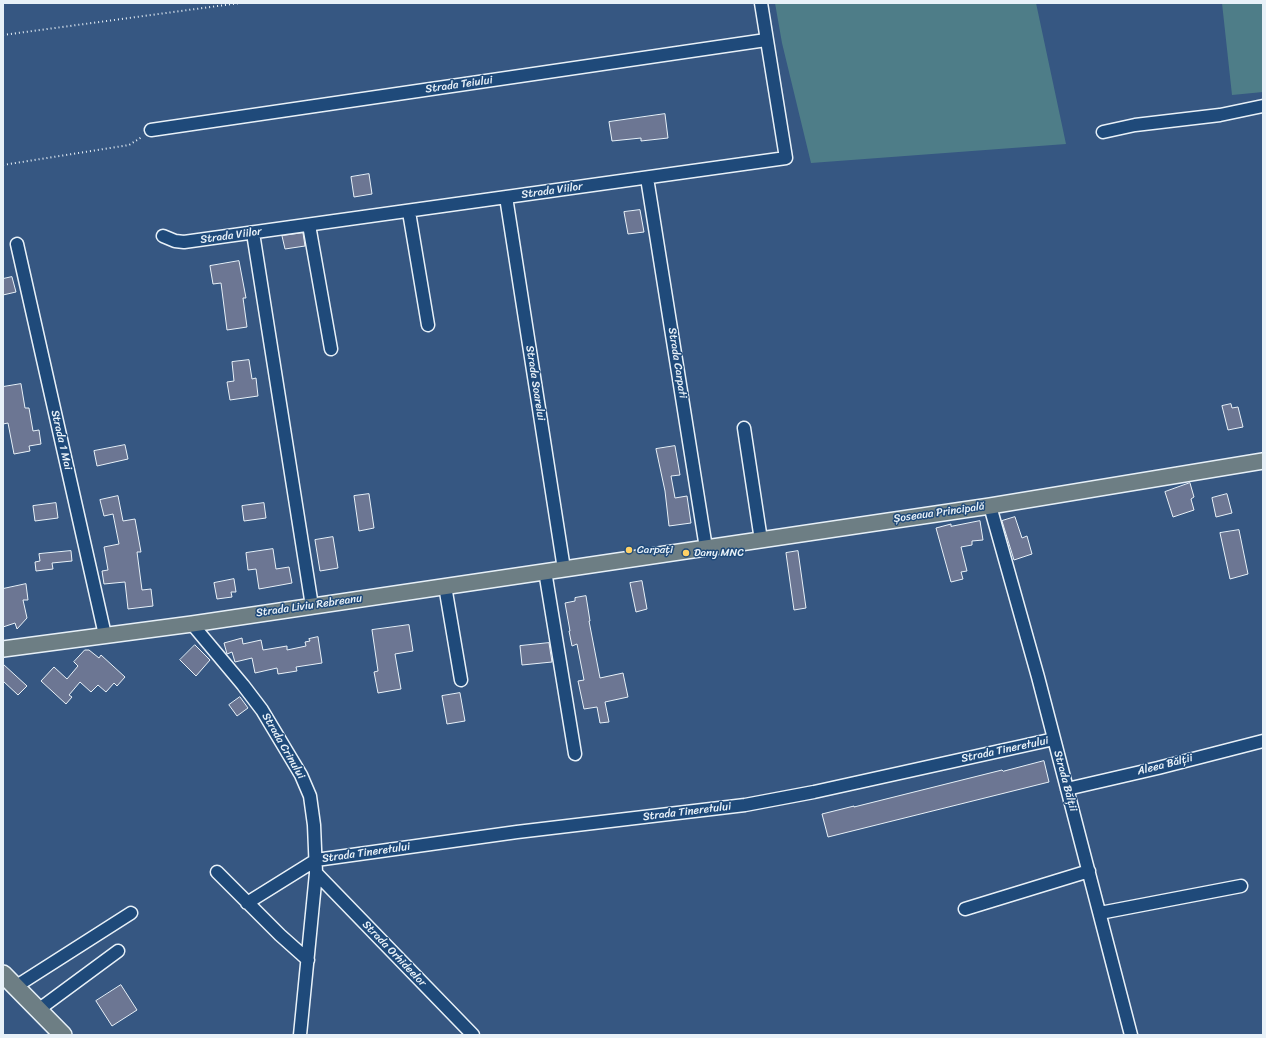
<!DOCTYPE html>
<html>
<head>
<meta charset="utf-8">
<style>
  body { margin:0 }
  #map { position:relative; width:1266px; height:1038px; overflow:hidden; background:#365782; font-family:Sriracha,sans-serif }
  canvas { display:block }
  .frame { position:absolute; inset:0; border:4px solid #e8f1f8; pointer-events:none }
</style>
</head>
<body>
<div id="map">
<canvas width="1266" height="1038"></canvas>
<div class="frame"></div>
</div>
<script>
const g = document.querySelector('canvas').getContext('2d');
g.lineJoin = 'round';
function fill(path, color) { g.fillStyle = color; g.fill(path, 'evenodd'); }
function trace(path, color, width, dash) { g.strokeStyle = color; g.lineWidth = width; g.lineCap = dash ? 'butt' : 'round'; g.setLineDash(dash || []); g.stroke(path); }
function write(font, color, halo, rows, align = 'center') {
  g.font = font + ' Sriracha,sans-serif'; g.lineWidth = 3; g.setLineDash([]); g.textBaseline = 'middle'; g.strokeStyle = halo; g.fillStyle = color; for (const [text, x, y, turn = 0] of rows) {
    g.save(); g.translate(x, y); g.rotate((+turn || 0) * Math.PI / 180); g.textAlign = isNaN(turn) ? turn : align; if (halo) g.strokeText(text, 0, 0); g.fillText(text, 0, 0); g.restore();
  }
}
fill(new Path2D(`
  M775,3H1036L1066,144L811,163L782,43Z
  M1222,3H1263V92L1232,95Z`), '#4e7d88');
const building = new Path2D(`
  M665,114L668,138L641,141V138L612,141L609,122Z
  M369,174L372,194L354,197L351,177Z
  M640,210L644,232L628,234L624,212Z
  M303,233L305,246L285,249L282,236Z
  M239,261L246,298H243L247,327L227,330L221,283L213,284L210,266Z
  M12,277L16,292L3,295V279Z
  M249,360L252,379L256,378L258,396L230,400L227,382L234,381L232,362Z
  M21,384L25,408H29L33,431L39,430L41,444L29,446L30,451L14,454L8,423L3,424V387Z
  M1231,404L1232,408L1238,407L1243,427L1228,430L1222,406Z
  M125,445L128,459L97,466L94,451Z
  M675,446L680,475L671,476L675,498L687,496L691,523L669,526L665,491L656,449Z
  M1190,483L1194,497L1191,499L1194,510L1173,517L1165,492Z
  M369,494L374,528L359,531L354,496Z
  M1227,494L1232,513L1216,517L1212,498Z
  M118,496L123,521L135,519L141,552H137L142,590L151,589L153,606L128,609L125,582L104,584L102,571L108,570L104,547L119,544L113,514L104,516L100,500Z
  M56,503L58,518L35,521L33,506Z
  M264,503L266,518L244,521L242,506Z
  M1015,517L1022,538L1027,536L1032,554L1014,560L1002,521Z
  M980,521L983,540L972,541V545L961,547L967,571L961,572L963,579L951,582L936,528L951,524V526Z
  M1239,530L1248,574L1230,579L1220,533Z
  M333,537L338,568L320,571L315,540Z
  M273,549L276,569L289,567L292,583L259,589L256,569L248,570L246,553Z
  M71,551L72,561L52,563L53,569L36,571L35,562L40,561L39,554Z
  M798,551L806,608L794,610L786,553Z
  M234,579L236,592H231L232,597L217,599L214,583Z
  M642,581L647,609L636,612L630,583Z
  M26,584L28,600H23L27,618L17,629L15,623L3,627V589Z
  M586,596L590,621H589L600,678L623,673L628,697L605,702L609,722L600,723L597,707L584,709L578,681L584,680L577,644L572,646L569,631H570L565,603L575,601V598Z
  M409,625L413,651L395,654L401,689L378,693L374,672L378,671L372,630Z
  M318,637L322,663L296,667L297,671L278,674L277,668L255,673L252,658L235,662L232,652L227,654L224,643L242,638L243,644L261,640L263,650L287,646V650L306,646L305,642L310,641L309,639Z
  M549,643L552,662L522,665L520,646Z
  M195,645L210,660L196,676L180,660Z
  M85,650H89L99,658L101,655L125,677L117,686L114,683L106,692L98,685L91,692L80,682L69,695L72,697L66,704L41,681L54,667L67,679L78,666L74,662Z
  M3,664L27,686L18,695L3,681Z
  M460,693L465,721L447,724L442,696Z
  M240,697L248,708L237,716L229,705Z
  M1044,761L1049,782L828,837L822,814L854,806V807L1002,770L1003,771Z
  M121,985L137,1010L112,1026L96,1001Z`);
fill(building, '#6c7693');
trace(building, '#e8f1f8', 1);
const minor = new Path2D(`
  M151,130L766,40
  M1103,132L1135,125L1220,115L1263,106
  M647,178L706,548
  M506,197L564,569
  M409,212L428,325
  M309,225L331,349
  M253,233L312,606
  M163,236L175,241L184,242L786,158L761,3
  M17,244L105,635
  M744,428L761,540
  M990,506L1038,677L1131,1035
  M545,571L575,754
  M445,586L461,680
  M192,624L243,685L262,710L301,775L310,796L314,825L316,873L300,1035
  M1067,789L1158,768L1263,741
  M217,872L280,935L308,960
  M316,873L473,1035
  M247,903L316,860L517,832L745,805L814,792L1054,739
  M965,909L1089,871
  M1100,913L1241,886
  M15,987L131,913
  M38,1010L118,951`);
const major = new Path2D(`
  M3,649L192,624L990,506L1263,461`);
const highway = new Path2D(`
  M3,974L63,1035`);
trace(minor, '#e8f1f8', 15);
trace(major, '#e8f1f8', 18);
trace(highway, '#e8f1f8', 20);
trace(new Path2D(`
  M3,35L240,3
  M3,165L129,145L142,137`), '#e8f1f8', 2, [1, 3]);
trace(minor, '#1f4a7a', 12);
trace(major, '#6d7e84', 15);
trace(highway, '#6d7e84', 17);
for (const [x, y, r, color] of [
  [629,550,4,"#ffd166"],
  [686,553,4,"#ffd166"]
]) { const dot = new Path2D(); dot.arc(x, y, r, 0, 2 * Math.PI); g.fillStyle = color; g.fill(dot); trace(dot, '#1f4a7a', 1.5); }
write('11px', '#e8f1f8', '#1f4a7a', [
  ["Strada Teiului",459,85,-8],
  ["Strada Viilor",552,191,-8],
  ["Strada Viilor",231,236,-8],
  ["Strada Carpati",677,363,81],
  ["Strada Soarelui",535,383,81],
  ["Strada 1 Mai",61,440,77],
  ["Șoseaua Principală",939,513,-8],
  ["Strada Liviu Rebreanu",309,606,-8],
  ["Strada Crinului",283,746,60],
  ["Strada Tineretului",1005,750,-12],
  ["Aleea Bălții",1165,765,-14],
  ["Strada Bălții",1065,781,75],
  ["Strada Tineretului",687,812,-7],
  ["Strada Tineretului",366,853,-8],
  ["Strada Orhideelor",394,954,46]
]);
write('11px', '#e8f1f8', '#1f4a7a', [
  ["Carpați",637,550],
  ["Dany MNC",694,553]
], 'left');
</script>
</body>
</html>
